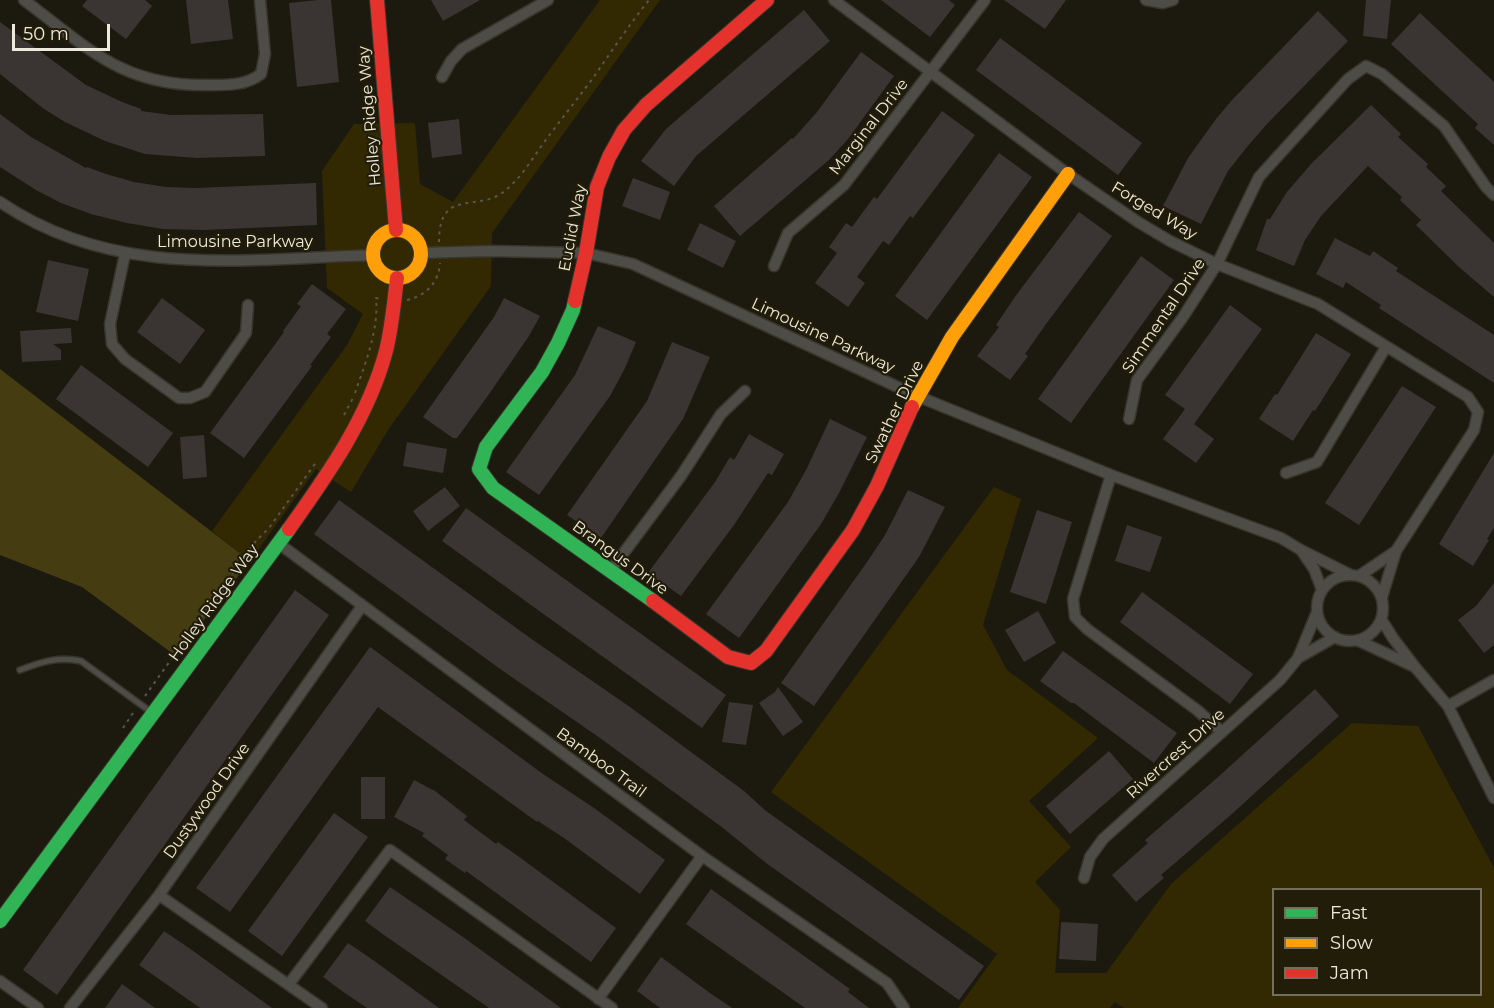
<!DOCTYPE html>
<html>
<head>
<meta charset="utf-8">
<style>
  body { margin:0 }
  #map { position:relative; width:1494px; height:1008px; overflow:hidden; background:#1c1a0e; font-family:Montserrat,sans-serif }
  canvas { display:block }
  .legend { position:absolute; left:1272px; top:888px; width:210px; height:108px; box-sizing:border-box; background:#221d08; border:2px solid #736f5d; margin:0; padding:8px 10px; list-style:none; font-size:18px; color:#edeadd }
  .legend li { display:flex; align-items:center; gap:12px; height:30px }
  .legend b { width:30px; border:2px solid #736f5d }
  .scale { position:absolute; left:12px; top:24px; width:98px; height:27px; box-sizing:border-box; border:3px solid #edeadd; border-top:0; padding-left:8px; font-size:18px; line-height:21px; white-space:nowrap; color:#edeadd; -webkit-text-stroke:4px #221d08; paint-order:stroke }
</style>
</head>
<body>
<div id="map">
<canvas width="1494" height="1008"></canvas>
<ul class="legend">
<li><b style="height:8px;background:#30b455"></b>Fast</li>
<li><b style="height:8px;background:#ff9f0a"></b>Slow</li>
<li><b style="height:8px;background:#e5322d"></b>Jam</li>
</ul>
<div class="scale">50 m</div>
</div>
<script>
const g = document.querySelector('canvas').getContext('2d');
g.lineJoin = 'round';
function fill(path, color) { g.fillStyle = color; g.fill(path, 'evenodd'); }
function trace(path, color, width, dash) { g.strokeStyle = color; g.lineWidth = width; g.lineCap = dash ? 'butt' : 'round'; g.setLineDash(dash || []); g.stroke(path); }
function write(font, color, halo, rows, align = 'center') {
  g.font = font + ' Montserrat,sans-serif'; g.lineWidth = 4.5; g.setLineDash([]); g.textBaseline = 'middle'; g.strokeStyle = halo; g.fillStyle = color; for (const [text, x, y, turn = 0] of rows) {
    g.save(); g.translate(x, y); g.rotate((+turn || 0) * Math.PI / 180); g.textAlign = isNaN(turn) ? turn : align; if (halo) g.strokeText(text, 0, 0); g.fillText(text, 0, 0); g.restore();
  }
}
fill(new Path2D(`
  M600,0H660L492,233L491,286L388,430L351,492L316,469L250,561L212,531L347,345L363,314L327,288L322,171L354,124L415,123L420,184L453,202Z
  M994,487L1021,499L983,625L1007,670L1098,738L1029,801L1071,847L1035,882L1060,910L1055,973H1106L1171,884L1352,723L1418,726L1494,868V1008H1124L1115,1002L1110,1008H958L997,954L771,792ZM1274,890H1480V994H1274Z`), '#322902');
fill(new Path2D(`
  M0,369L250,561L176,656L82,587L0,555Z`), '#453c12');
fill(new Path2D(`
  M87,0H145L152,6L126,39L82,6Z
  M186,0H228L233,39L191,44Z
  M318,0H331L339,82L297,87L289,3Z
  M431,0H480L443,21Z
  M881,0H949L955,5L930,37Z
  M1004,0H1066L1045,29Z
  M1366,0H1391L1387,39L1363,36Z
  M804,10L830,41L696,156L674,186L641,161L666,129Z
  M1318,11L1348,41L1266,125L1247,147L1228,171L1201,224L1163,206L1188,158L1216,119L1232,100Z
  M1420,13L1494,82V145L1475,128L1478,124L1391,44Z
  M0,22L86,85L122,102L141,109V111L171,115L263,114L265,156L197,158L145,154L105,141L65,122L44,109L0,74Z
  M1000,38L1142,143L1118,175L976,70Z
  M861,52L894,76L848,139L829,160L740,236L714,206L792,138L793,139L817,112Z
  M1371,105L1401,134L1398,137L1428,164L1426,167L1446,186L1441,191L1494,243V297L1459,267L1416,225L1421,220L1400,200L1402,197L1368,166L1321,216L1305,240L1294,266L1256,250L1267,219H1270L1287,192L1311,164Z
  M942,111L975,135L913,218L910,216L889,245L883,241L857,277L865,283L848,307L815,283L837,253L829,247L846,223L852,227L874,197L877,199Z
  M0,114L31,137L86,168L87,167L106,174L134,182L166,187L195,188L316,183L317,225L204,230L163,229L127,223L91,214L61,203L36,190L0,167Z
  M459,119L462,154L432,158L428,123Z
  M999,153L1032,177L927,320L895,296Z
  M633,178L670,192L660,220L622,206Z
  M1079,212L1112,236L1046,324L1025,354L1028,356L1010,380L977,356L999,327L996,325L1017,294Z
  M700,223L736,241L723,268L687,250Z
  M1335,238L1370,256L1373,251L1398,268L1396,271L1494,335V383L1379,308L1381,305L1346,282L1343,288L1316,274Z
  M1141,256L1174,280L1071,423L1038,399Z
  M48,260L89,269L78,321L36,312Z
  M312,284L346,309L327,334L331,337L310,365L312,366L244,458L210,433L284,332L283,331L301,306L297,304Z
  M162,298L205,330L180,364L137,332Z
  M504,298L540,316L529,336L487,397L457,438H453L423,417L494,317Z
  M1230,305L1262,329L1194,424L1214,439L1196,463L1163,439L1185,409L1165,395Z
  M598,326L636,342L625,368L610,396L539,495L506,472L575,375Z
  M71,328L72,343L53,344L61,350V360L22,362L20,331Z
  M1316,333L1351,354L1315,411L1313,410L1293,441L1259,419L1275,394L1277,395Z
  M672,342L710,357L683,419L601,538L567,515L647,401Z
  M81,365L173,433L148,467L56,399Z
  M1402,386L1436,407L1359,525L1325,503Z
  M830,419L867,437L839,493L821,524L739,638L706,614L788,502L807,468Z
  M749,434L784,454L772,475L768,473L734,525L681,596L648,573L715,482L730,457L734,460Z
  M204,435L207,477L183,479L180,437Z
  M407,442L447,449L443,473L403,466Z
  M1494,453V528L1487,539L1489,540L1473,566L1439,544Z
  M445,487L460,506L428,531L413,511Z
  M908,490L945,507L919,557L814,706L781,683L867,562L885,535Z
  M339,500L533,640L630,707L744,791L766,811L984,966L959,1000L766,863L723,828L600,738L503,671L314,534Z
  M466,508L726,695L702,728L442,541Z
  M1037,510L1072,522L1046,604L1010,592Z
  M1127,525L1162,537L1150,572L1115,561Z
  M1494,583V645L1484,653L1458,620L1476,606Z
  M295,590L329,615L57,995L23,970Z
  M1142,592L1253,674L1230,704L1120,622Z
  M1038,611L1056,643L1024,662L1005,630Z
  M370,647L543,774L594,808L665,860L640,894L564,838L538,821L537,822L378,707L230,912L196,888Z
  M1063,651L1177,733L1154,763L1074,703H1071L1040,681Z
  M778,687L803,722L783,736L759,703L775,692Z
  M1315,689L1339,716L1233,813L1161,875L1164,878L1136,902L1112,875L1148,843L1145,840L1217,778Z
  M729,702L753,705L746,745L722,742Z
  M1109,751L1133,779L1070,834L1046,806Z
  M361,777H385V819H361Z
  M414,780L435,791L467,816L464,820L496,844L498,842L522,859L616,928L591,962L466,871L465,873L445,859L448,855L422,836L424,833L394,817Z
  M334,813L368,837L282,956L248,931Z
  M390,887L463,937L561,1008H489L384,935L365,921Z
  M711,889L850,989L848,992L869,1008H805L686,924Z
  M1061,922L1098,924L1096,961L1059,959Z
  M164,931L189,948L272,1008H200L159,979L139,965Z
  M348,943L373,960L439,1008H367L342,991L323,977Z
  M661,957L710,993L732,1008H660L637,991Z
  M122,984L155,1008H105Z`), '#3a3533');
const lane = new Path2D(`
  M20,670C41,662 59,656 81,661L151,712`);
const street = new Path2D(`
  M24,0C88,48 123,87 208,85C227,85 245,86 261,74L265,54L260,0
  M834,0L1068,174L1138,222L1170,241L1217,264L1318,304L1468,397L1478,412L1474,430L1396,551
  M1146,0L1163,3L1173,0
  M442,77L451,61L462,49L548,0
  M0,202C114,280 244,259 373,255
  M421,253L490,251L586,253L633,264L917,396L1111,475L1281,538L1301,550
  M125,254L110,324L112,344L125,359L179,398H190L205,392L246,333L248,305
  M774,266L788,233L844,185L985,0
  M1129,419L1137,380L1183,317L1217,264L1259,177L1348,79L1366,66L1382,74L1444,126L1486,187L1494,195
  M1286,473L1317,462L1386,347
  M1111,475L1073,599L1075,617L1087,629L1197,710L1222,732
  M278,543L702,856L887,983L904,1008
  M611,570L681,476L721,414L745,391
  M1317 608a33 33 0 1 1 66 0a33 33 0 1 1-66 0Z
  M1359,576L1396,551L1382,597
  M1322,590L1314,569L1301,550L1349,574
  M1317,612L1298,658L1335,637
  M1357,640L1415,667L1393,638L1381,619
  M1415,667L1448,706L1494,798
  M1448,706L1494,680
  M1084,878L1090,857L1103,839L1280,680L1298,658
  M159,895L322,1008
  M0,981L38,1008
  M289,984L390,850L612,1008
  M598,999L702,856
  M70,1008L159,895L362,606`);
const fast = new Path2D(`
  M575,301L573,310L558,343L542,372L486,447L479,469L493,488L653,601
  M0,921L289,529`);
const slow = new Path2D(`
  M373 254a24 24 0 1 1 48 0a24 24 0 1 1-48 0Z
  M912,407L952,337L1068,174`);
const jam = new Path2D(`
  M377,0L396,230
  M575,301L586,253L597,187L609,157L624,130L646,105L767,0
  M289,529C328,474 368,418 386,351C392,327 394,303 397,278
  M653,601L728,657L751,663L766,651L853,530L877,486L912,407`);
trace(lane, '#38362c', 8);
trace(street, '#38362c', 13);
trace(fast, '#38362c', 16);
trace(slow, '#38362c', 16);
trace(jam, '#38362c', 16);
trace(new Path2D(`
  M439,242C439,186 478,214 506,190C523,176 535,154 548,137C563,117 578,98 593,78C611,52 629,25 649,0
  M407,300C426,296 439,282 440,263
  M355,393C365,364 379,330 376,298L381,299
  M344,415L353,398
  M145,696L255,542L269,528L317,461
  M123,728L135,710`), '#57564f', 2, [3, 4.5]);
trace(lane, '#4d4c47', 5);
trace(street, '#4d4c47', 10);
trace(fast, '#30b455', 14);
trace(slow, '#ff9f0a', 14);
trace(jam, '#e5322d', 14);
write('16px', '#edeadd', '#221d08', [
  ["Holley Ridge Way",370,116,-95],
  ["Marginal Drive",869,127,-52],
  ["Forged Way",1154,211,31],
  ["Euclid Way",573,228,-79],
  ["Limousine Parkway",235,242],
  ["Simmental Drive",1164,316,-56],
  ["Limousine Parkway",823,336,25],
  ["Swather Drive",895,412,-64],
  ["Brangus Drive",620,558,36],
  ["Holley Ridge Way",214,603,-54],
  ["Rivercrest Drive",1176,754,-42],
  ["Bamboo Trail",601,763,36],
  ["Dustywood Drive",207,801,-55]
]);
</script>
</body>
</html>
